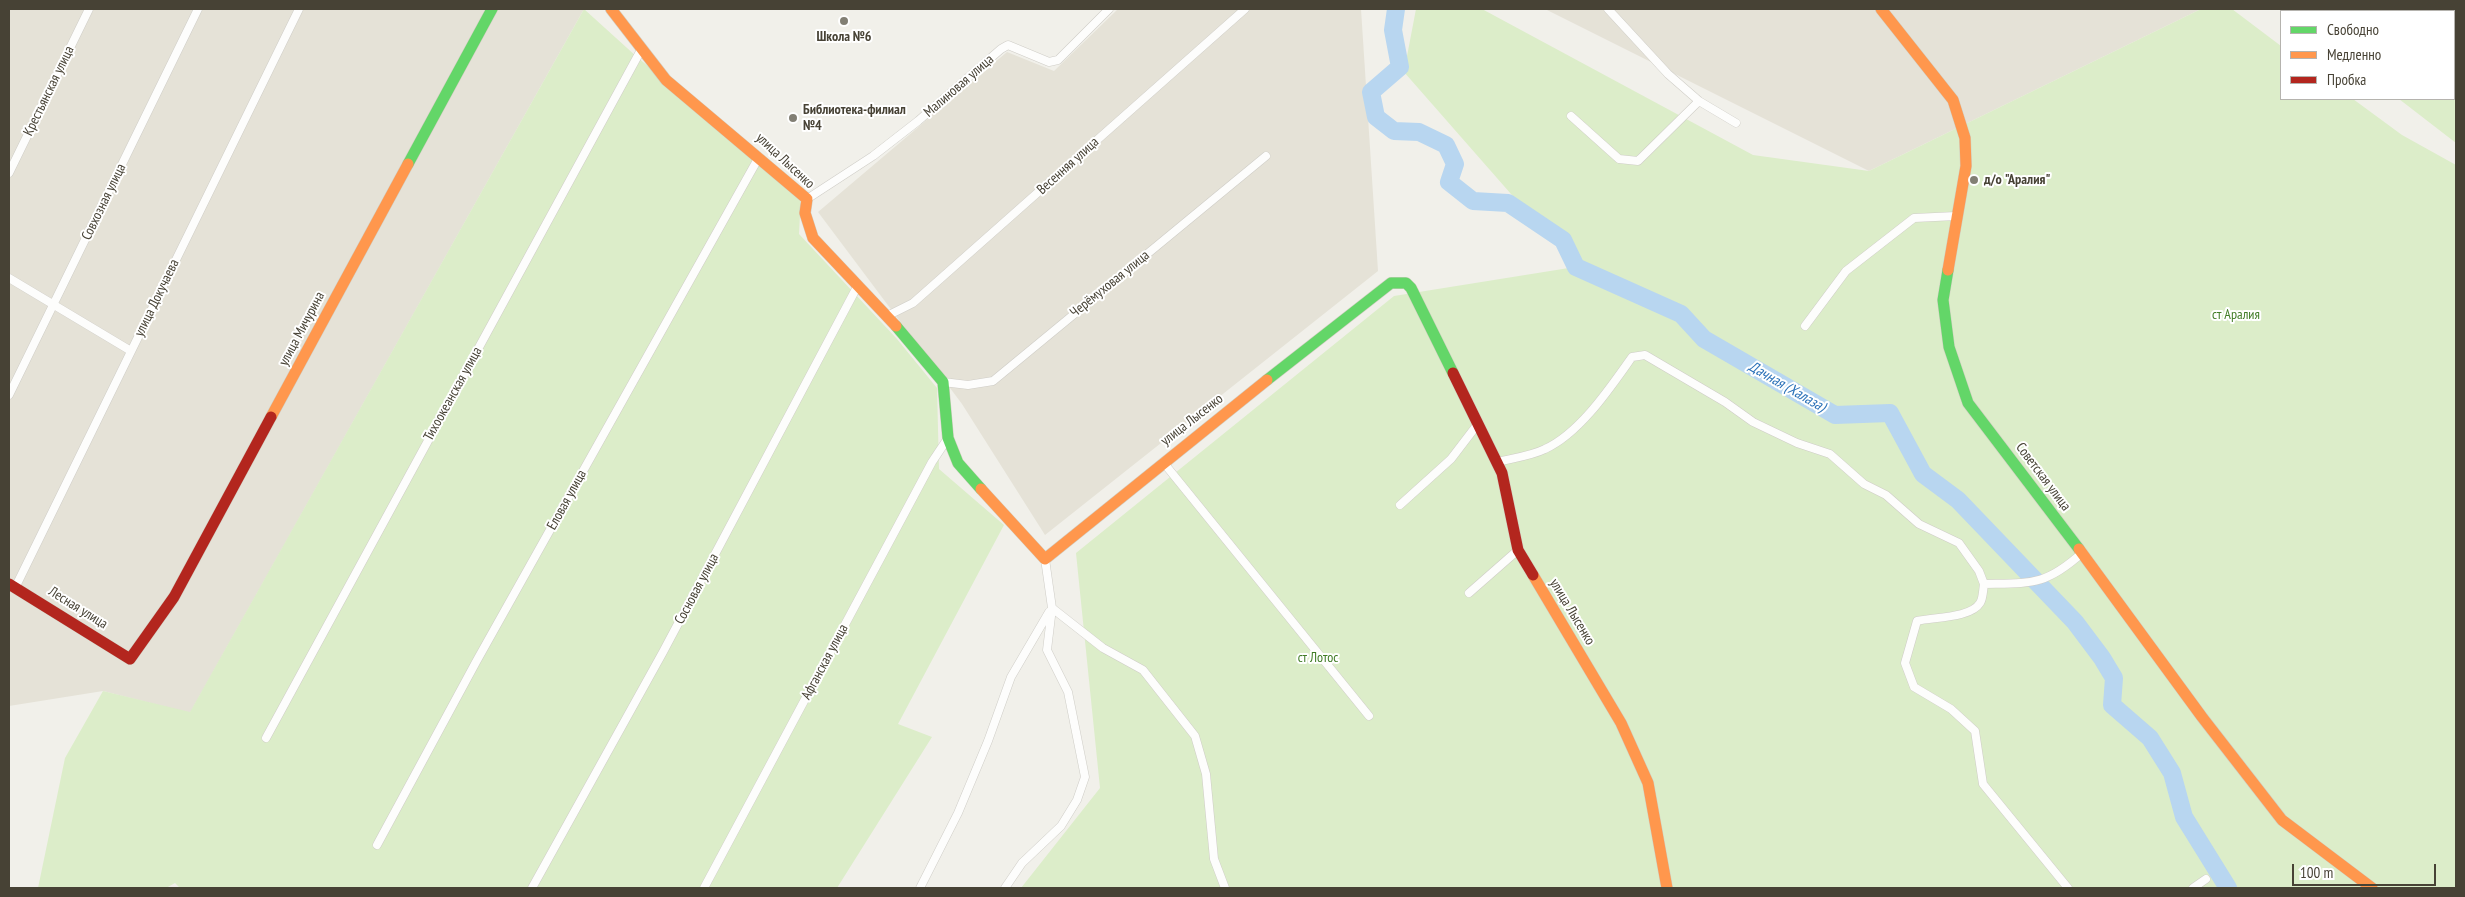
<!DOCTYPE html>
<html>
<head>
<meta charset="utf-8">
<style>
  body { margin:0 }
  #map { position:relative; width:2465px; height:897px; overflow:hidden; background:#f1f0ea; font-family:"PT Sans Narrow",sans-serif }
  canvas { display:block }
  .frame { position:absolute; inset:0; border:10px solid #474235; pointer-events:none }
  .legend { position:absolute; left:2280px; top:10px; width:175px; height:90px; box-sizing:border-box; background:#fff; border:1px solid #b5b3ae; margin:0; padding:6px 9px; list-style:none; font-size:15px; color:#474235 }
  .legend li { display:flex; align-items:center; gap:10px; height:25px }
  .legend b { width:25px; border:1px solid #b5b3ae }
  .scale { position:absolute; left:2292px; top:864px; width:144px; height:22px; box-sizing:border-box; border:2px solid #474235; border-top:0; padding-left:6px; font-size:15px; line-height:18px; white-space:nowrap; color:#474235; -webkit-text-stroke:4px #fff; paint-order:stroke }
</style>
</head>
<body>
<div id="map">
<canvas width="2465" height="897"></canvas>
<div class="frame"></div>
<ul class="legend">
<li><b style="height:6px;background:#63d668"></b>Свободно</li>
<li><b style="height:6px;background:#ff974d"></b>Медленно</li>
<li><b style="height:6px;background:#b3261e"></b>Пробка</li>
</ul>
<div class="scale">100 m</div>
</div>
<script>
const g = document.querySelector('canvas').getContext('2d');
g.lineJoin = 'round';
function fill(path, color) { g.fillStyle = color; g.fill(path, 'evenodd'); }
function trace(path, color, width, dash) { g.strokeStyle = color; g.lineWidth = width; g.lineCap = dash ? 'butt' : 'round'; g.setLineDash(dash || []); g.stroke(path); }
function write(font, color, halo, rows, align = 'center') {
  g.font = font + ' "PT Sans Narrow",sans-serif'; g.lineWidth = 4; g.setLineDash([]); g.textBaseline = 'middle'; g.strokeStyle = halo; g.fillStyle = color; for (const [text, x, y, turn = 0] of rows) {
    g.save(); g.translate(x, y); g.rotate((+turn || 0) * Math.PI / 180); g.textAlign = isNaN(turn) ? turn : align; if (halo) g.strokeText(text, 0, 0); g.fillText(text, 0, 0); g.restore();
  }
}
fill(new Path2D(`
  M9,9H584L190,713L103,691L9,706Z
  M1118,9H1361L1378,271L1045,535L962,404L818,212L1007,52L1054,71Z
  M1545,9H2201L1869,171Z`), '#e5e2d7');
fill(new Path2D(`
  M584,9L637,57L801,195L799,234L897,339L937,388L939,469L1004,525L898,724L932,737L837,888H180L175,883L166,888H38L65,758L103,691L190,712Z
  M1416,9H1482L1753,155L1869,171L2201,9H2232L2281,46V99H2353L2402,135L2456,165V888H1021L1100,788L1076,553L1394,296L1575,267L1404,72Z
  M2283,9H2456V143L2399,99H2454V11H2286Z`), '#dcedc9');
trace(new Path2D(`
  M1396,9L1393,30L1400,67L1371,92L1376,117L1394,131L1419,132L1446,145L1455,164L1449,182L1473,201L1508,203L1563,240L1576,267L1681,314L1704,339L1835,415L1890,413L1923,474L1958,500L2075,622L2102,658L2114,678L2112,705L2150,738L2172,773L2184,817L2228,888`), '#b8d6f0', 18);
const street = new Path2D(`
  M1608,9L1668,74L1699,101L1736,123
  M1571,116L1619,159L1638,161L1699,101
  M9,173L89,9
  M807,199L873,156L918,121L1001,49L1008,45L1049,62L1058,60L1109,9
  M9,278L131,351
  M887,316L913,303L1245,9
  M1805,326L1846,271L1914,218L1956,216
  M943,382L968,385L993,381L1266,156
  M9,395L198,9
  M1163,462L1369,716
  M1497,462C1513,458 1531,456 1545,449C1580,433 1610,388 1632,357L1645,355L1725,402L1753,422L1797,443L1830,454L1864,484L1886,495L1919,524L1959,543L1979,571L1984,584C2031,583 2045,586 2082,553
  M1400,505L1451,459L1477,425
  M1045,559L1052,608L1103,648L1143,670L1195,736L1206,774L1214,859L1225,888
  M1984,584C1983,590 1983,599 1980,603C1971,618 1934,617 1917,621L1905,663L1914,687L1951,709L1975,731L1983,784L2068,888
  M15,588L299,9
  M1469,593L1518,550
  M266,738L641,50
  M377,845L476,662L759,157
  M532,888L663,652L857,287
  M704,888L932,462L948,438
  M920,888L958,813L988,741L1011,677L1049,612
  M1005,888L1022,863L1061,826L1077,800L1085,777L1068,692L1047,650L1052,608
  M2193,888L2206,879`);
const fast = new Path2D(`
  M408,164L492,9
  M1948,270L1943,300L1949,347L1968,403L2079,549
  M896,326L943,382L948,438L958,463L981,489
  M1267,380L1391,283H1406L1411,288L1453,373`);
const slow = new Path2D(`
  M611,9L666,80L807,199L805,213L813,238L896,326
  M1881,9L1953,100L1965,138L1966,166L1948,270
  M271,417L408,164
  M981,489L1045,559L1267,380
  M2079,549L2202,717L2282,820L2372,888
  M1533,575L1621,723L1648,783L1667,888`);
const jam = new Path2D(`
  M1453,373L1502,473L1518,550L1533,575
  M9,584L130,659L174,597L271,417`);
trace(street, '#cfcdc7', 9);
trace(fast, '#d1cdc1', 12);
trace(slow, '#d1cdc1', 12);
trace(jam, '#d1cdc1', 12);
trace(street, '#fdfdfc', 8);
trace(fast, '#63d668', 11);
trace(slow, '#ff974d', 11);
trace(jam, '#b3261e', 11);
for (const [x, y, r, color] of [
  [844,21,5,"#827f74"],
  [793,118,5,"#827f74"],
  [1974,180,5,"#827f74"]
]) { const dot = new Path2D(); dot.arc(x, y, r, 0, 2 * Math.PI); g.fillStyle = color; g.fill(dot); trace(dot, '#fff', 2); }
write('bold 14px', '#474235', '#fff', [
  ["Школа №6",844,37,"center"],
  ["Библиотека-филиал",803,110],
  ["№4",803,126],
  ["д/о \"Аралия\"",1984,180]
], 'left');
write('14px', '#474235', '#fff', [
  ["Малиновая улица",959,86,-41],
  ["Крестьянская улица",49,91,-64],
  ["улица Лысенко",785,161,43],
  ["Весенняя улица",1068,166,-42],
  ["Совхозная улица",104,202,-64],
  ["Черёмуховая улица",1110,284,-39],
  ["улица Докучаева",157,298,-64],
  ["улица Мичурина",302,329,-62],
  ["Тихоокеанская улица",453,394,-61],
  ["улица Лысенко",1192,420,-38],
  ["Советская улица",2043,477,53],
  ["Еловая улица",567,500,-61],
  ["Сосновая улица",697,589,-62],
  ["Лесная улица",78,608,32],
  ["улица Лысенко",1572,612,59],
  ["Афганская улица",825,662,-62]
]);
write('14px', '#407c26', '#fff', [
  ["ст Аралия",2236,315],
  ["ст Лотос",1318,658]
]);
write('italic 15px', '#2a71b8', '#fff', [
  ["Дачная (Халаза)",1787,387,30]
]);
</script>
</body>
</html>
